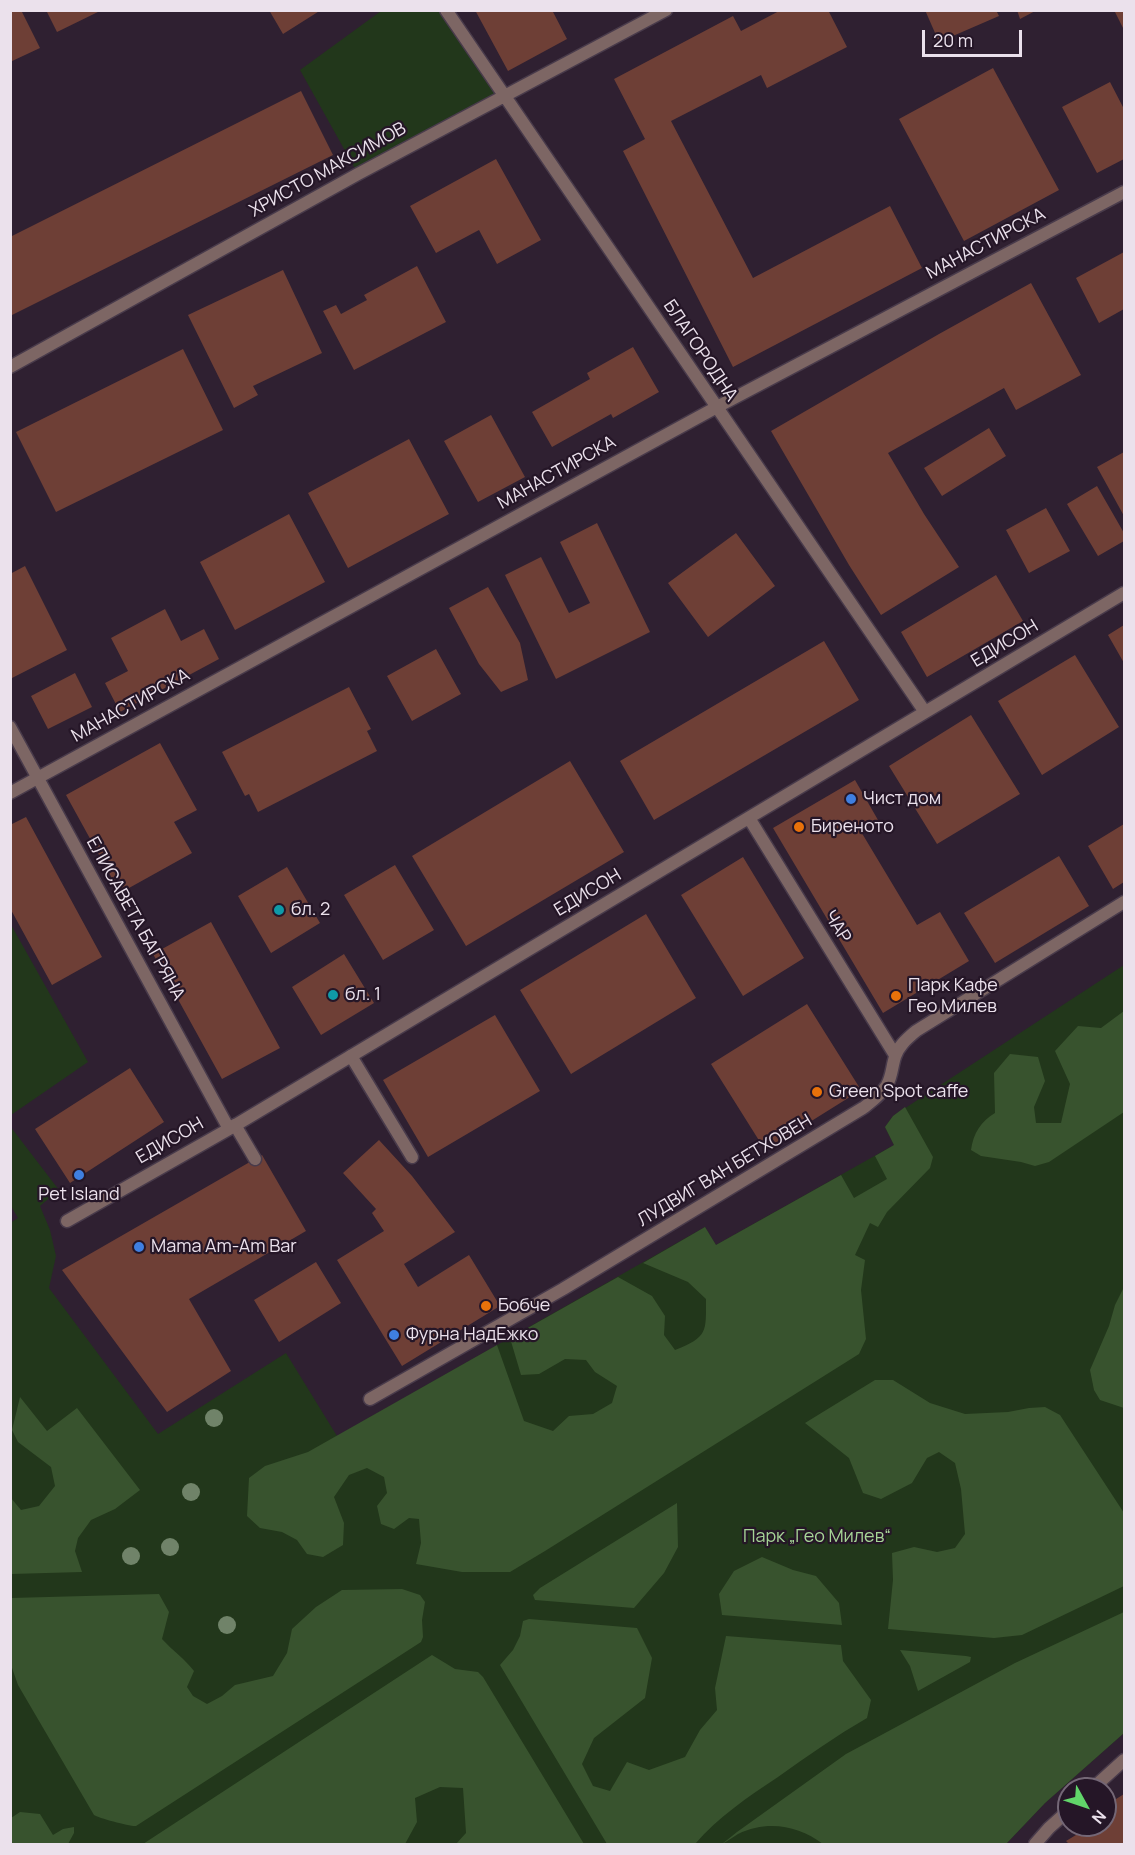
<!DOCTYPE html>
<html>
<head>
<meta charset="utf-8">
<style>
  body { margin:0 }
  #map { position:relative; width:1135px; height:1855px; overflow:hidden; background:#2f2031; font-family:Manrope,sans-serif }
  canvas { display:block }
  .frame { position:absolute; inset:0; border:12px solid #ebe1ec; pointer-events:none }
  .north { position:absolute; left:1057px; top:1777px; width:60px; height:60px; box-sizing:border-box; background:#251627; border:2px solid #746776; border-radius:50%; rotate:130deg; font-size:16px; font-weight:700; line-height:24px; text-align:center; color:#ebe1ec }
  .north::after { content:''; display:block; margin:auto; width:21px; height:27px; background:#61d56a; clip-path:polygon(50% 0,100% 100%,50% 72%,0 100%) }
  .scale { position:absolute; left:922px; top:30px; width:100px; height:27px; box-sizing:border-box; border:3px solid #ebe1ec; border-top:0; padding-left:8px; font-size:18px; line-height:21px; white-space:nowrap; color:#ebe1ec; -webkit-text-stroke:4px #251627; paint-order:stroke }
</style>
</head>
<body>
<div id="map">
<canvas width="1135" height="1855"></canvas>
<div class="frame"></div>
<div class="north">N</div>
<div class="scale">20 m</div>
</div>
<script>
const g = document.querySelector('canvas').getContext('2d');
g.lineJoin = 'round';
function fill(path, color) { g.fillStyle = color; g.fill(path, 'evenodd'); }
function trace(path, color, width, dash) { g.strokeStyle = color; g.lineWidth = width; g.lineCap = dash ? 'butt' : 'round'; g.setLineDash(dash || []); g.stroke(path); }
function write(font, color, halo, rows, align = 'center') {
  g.font = font + ' Manrope,sans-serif'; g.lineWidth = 4.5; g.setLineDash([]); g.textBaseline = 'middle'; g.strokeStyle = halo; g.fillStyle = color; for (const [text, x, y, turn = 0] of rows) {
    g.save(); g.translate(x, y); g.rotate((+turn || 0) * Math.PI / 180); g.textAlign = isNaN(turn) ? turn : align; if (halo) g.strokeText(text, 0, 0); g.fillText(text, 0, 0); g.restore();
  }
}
fill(new Path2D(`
  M381,11H446L504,95L358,174L300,70Z
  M10,923L88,1062L11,1115H10Z
  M1124,965V1733L1045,1803L1006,1844H11L10,1223L18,1218L11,1206L10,1126L59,1190L40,1206L50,1230L56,1256L49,1288L158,1434L286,1353L337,1436L705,1227L716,1245L894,1145L885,1127L893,1116Z`), '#22371b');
fill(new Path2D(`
  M1124,1011V1112L1049,1162L1035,1166L1021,1162L981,1156L971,1150C973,1134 981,1121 995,1113L994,1073L1010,1054L1038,1057L1045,1081L1034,1107L1036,1123H1061L1070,1084L1055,1051L1078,1026L1101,1028Z
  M905,1107L933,1157L930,1168L887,1212L878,1227L870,1223L855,1255L865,1260L861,1290L866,1339L859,1354L545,1551L510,1572H462L416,1564L421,1543L419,1519L409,1518L394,1529L381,1524L377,1506L387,1493L384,1477L367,1468L349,1475L334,1497L344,1523L343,1545L323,1557L307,1554L297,1540L282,1532L260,1528L247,1516L249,1478L265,1466L308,1452L497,1345L524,1421L553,1431L569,1416L593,1414L612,1403L617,1386L595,1372L586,1360L565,1359L539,1374L521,1375L510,1338L618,1277L652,1296L665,1316L664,1335L675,1350C708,1337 706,1332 706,1299L688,1282L643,1263L705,1227L716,1245L841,1175L854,1198L887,1179L875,1156L894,1145L885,1127L893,1116Z
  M1124,1287V1408L1100,1400L1094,1390L1090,1370L1109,1326L1115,1305Z
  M875,1380H893L930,1403L965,1414L1008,1412L1029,1408L1045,1407L1060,1415L1124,1513V1586L1022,1635L994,1638L888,1629L893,1580L892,1553L914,1547L937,1552L955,1548L965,1534L961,1489L955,1463L939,1452L927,1458L912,1483L881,1499L863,1493L849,1458L805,1423Z
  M20,1397L47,1431L77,1408L140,1490L115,1509L91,1520L78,1538L75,1551L82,1572L11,1574V1498L21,1510L39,1506L55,1486L51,1467L18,1442L12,1430Z
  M677,1503L678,1547L664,1573L634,1608L535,1600L533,1595L540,1588Z
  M762,1557L793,1570L816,1576L839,1603L842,1625L722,1615L719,1594L734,1571Z
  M402,1589L420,1595L425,1602L422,1620L423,1637L421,1642L136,1826C132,1827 98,1818 94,1815L18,1685L11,1665V1598L159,1594L169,1612L162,1639C173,1651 185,1659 194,1671L187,1687L193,1696L207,1704L222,1696L235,1685L273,1676L287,1653L292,1629L316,1607L342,1590Z
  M1124,1612V1733L1045,1803L1006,1844H823C798,1825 767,1820 738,1834C733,1837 728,1841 722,1844L737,1832L846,1754L1015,1663Z
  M529,1619L637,1628L652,1658L645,1698L594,1738L582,1764L593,1786L610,1791L627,1762L649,1770L685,1757L700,1730L717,1710L715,1688L726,1636L841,1645L843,1661L871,1700L867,1718C836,1736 807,1756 778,1777C748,1797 718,1817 695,1844H607L500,1665L513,1650L520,1636L523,1621Z
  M900,1650L966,1656L971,1657L970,1662L918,1691L910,1666Z
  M432,1655L455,1669L478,1672L483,1677L584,1844H456L466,1833L463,1788L440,1787L415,1798L417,1822L405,1844H143Z
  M20,1812L40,1814L53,1835L63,1829L74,1827V1833L68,1844H11V1818Z`), '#38532e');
fill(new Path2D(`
  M10,10H21L40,48L10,62Z
  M46,10H102L57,32Z
  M269,10H321L283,34Z
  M475,10H552L567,39L508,71Z
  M781,10H828L847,47L767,88L761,75L671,121L753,278L890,206L922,268L733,367L623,151L645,139L614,79L733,16L741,31Z
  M925,10H996L999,16L939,42Z
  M1017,10H1037L1020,19Z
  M1114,10H1124V30Z
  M993,68L1059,190L964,241L899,119Z
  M1110,82L1124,109V159L1097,173L1062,107Z
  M301,91L333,155L10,316V237Z
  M496,159L541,240L497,264L479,230L436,253L410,206Z
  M1124,252V309L1099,323L1076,278Z
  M417,266L446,322L354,370L323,311L336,305L341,314L367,300L364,295Z
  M283,270L322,353L253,386L258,395L234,408L188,315Z
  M1031,283L1081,375L1016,410L1004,388L888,453L924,514L959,567L881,615L849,565L771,431L939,334Z
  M633,347L659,392L613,418L611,414L552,447L532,412L590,379L587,373Z
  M183,349L223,430L56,512L16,432Z
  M491,415L525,477L478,502L444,441Z
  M989,428L1006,456L942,496L924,468Z
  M409,439L449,514L348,568L308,493Z
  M1124,452V516L1097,467Z
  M1097,486L1124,533V541L1098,556L1067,504Z
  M1046,508L1070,551L1029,573L1006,530Z
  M289,514L325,582L235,630L200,562Z
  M597,523L650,632L556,679L505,575L541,557L569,613L590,603L560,542Z
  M736,533L775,586L708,637L668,583Z
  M25,566L67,650L12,678L10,676V574Z
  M996,575L1023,621L927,677L901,632Z
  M488,587L520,643L528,680L501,692L479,664L449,608Z
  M165,609L181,641L204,629L219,659L120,712L105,683L128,671L111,638Z
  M1124,625V663L1108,635Z
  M824,641L859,700L654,820L620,761Z
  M436,649L461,694L412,721L387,676Z
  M1075,655L1119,727L1042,775L998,701Z
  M75,673L92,707L48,729L31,696Z
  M349,687L371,729L367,731L377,751L258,812L249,794L245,796L222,752Z
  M971,715L1020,794L937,844L889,766Z
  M160,743L197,810L174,822L192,853L120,893L66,795Z
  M570,761L624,852L466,946L412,856Z
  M855,780L878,820L860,830L917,925L940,912L969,961L883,1013L773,828Z
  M26,817L102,957L52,985L10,908V825Z
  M1124,824V882L1113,889L1088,846Z
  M1059,856L1089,906L995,963L964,913Z
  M743,857L804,958L743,996L681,895Z
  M395,865L434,930L383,960L344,895Z
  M287,867L320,923L271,953L238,896Z
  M646,914L696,998L571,1074L520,990Z
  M211,922L280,1048L222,1079L153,954Z
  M344,954L374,1003L321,1035L292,987Z
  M807,1004L861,1090L765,1150L711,1064Z
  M495,1015L540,1091L428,1157L383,1080Z
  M130,1068L164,1122L70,1183L35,1129Z
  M379,1140L412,1176L455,1232L404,1264L418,1287L469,1255L500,1306L402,1366L337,1260L384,1231L372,1213L376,1209L343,1173Z
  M262,1155L306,1231L189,1299L231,1371L167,1412L62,1270Z
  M316,1262L341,1303L279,1342L254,1300Z
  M1124,1794V1844H1069L1066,1841L1086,1829L1084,1825H1105V1806Z`), '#6e3f36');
const service = new Path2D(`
  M351,1056L412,1157
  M235,1125L255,1159`);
const minor = new Path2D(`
  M446,10L925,712
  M10,367L358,174L666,10
  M10,727L229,1129
  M10,793L717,407L1124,192
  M749,818L895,1055
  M67,1221L229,1129L351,1056L1124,593
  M370,1399L563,1289L863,1108C872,1101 881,1095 887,1085C892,1076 892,1066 895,1057C898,1046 908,1038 916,1031L1124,902
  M1092,1789L1124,1760
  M1035,1844L1049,1828L1069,1810`);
trace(service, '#493b4b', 15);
trace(minor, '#493b4b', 15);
trace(service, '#7d6664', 12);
trace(minor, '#7d6664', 12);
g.fillStyle = '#708369';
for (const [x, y] of [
  [214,1418],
  [191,1492],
  [170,1547],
  [131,1556],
  [227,1625]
]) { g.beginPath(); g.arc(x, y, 9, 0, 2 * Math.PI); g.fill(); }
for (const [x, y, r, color] of [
  [851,799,6,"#3f7fe0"],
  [799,827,6,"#e8710a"],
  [279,910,6,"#0f9aa8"],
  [333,995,6,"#0f9aa8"],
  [896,996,6,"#e8710a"],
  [817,1092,6,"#e8710a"],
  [79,1175,6,"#3f7fe0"],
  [139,1247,6,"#3f7fe0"],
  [486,1306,6,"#e8710a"],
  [394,1335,6,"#3f7fe0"]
]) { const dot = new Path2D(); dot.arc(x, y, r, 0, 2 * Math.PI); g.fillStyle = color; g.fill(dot); trace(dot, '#251627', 2); }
write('18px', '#ebe1ec', '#251627', [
  ["ХРИСТО МАКСИМОВ",328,170,-29],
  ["МАНАСТИРСКА",986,244,-28],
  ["БЛАГОРОДНА",700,351,56],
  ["МАНАСТИРСКА",557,473,-29],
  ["ЕДИСОН",1005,644,-31],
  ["МАНАСТИРСКА",131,706,-29],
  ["ЕДИСОН",588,893,-31],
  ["ЕЛИСАВЕТА БАГРЯНА",135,919,61],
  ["ЧАР",837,927,58],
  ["ЕДИСОН",170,1141,-30],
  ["ЛУДВИГ ВАН БЕТХОВЕН",725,1171,-31]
]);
write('18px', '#ebe1ec', '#251627', [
  ["Чист дом",863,799],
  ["Биреното",811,827],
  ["бл. 2",291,910],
  ["Парк Кафе",908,986],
  ["Гео Милев",908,1007],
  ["бл. 1",345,995],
  ["Green Spot caffe",829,1092],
  ["Pet Island",79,1195,"center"],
  ["Mama Am-Am Bar",151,1247],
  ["Бобче",498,1306],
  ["Фурна НадЕжко",406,1335]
], 'left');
write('18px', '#a6d496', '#251627', [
  ["Парк „Гео Милев“",817,1537]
]);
</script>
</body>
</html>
